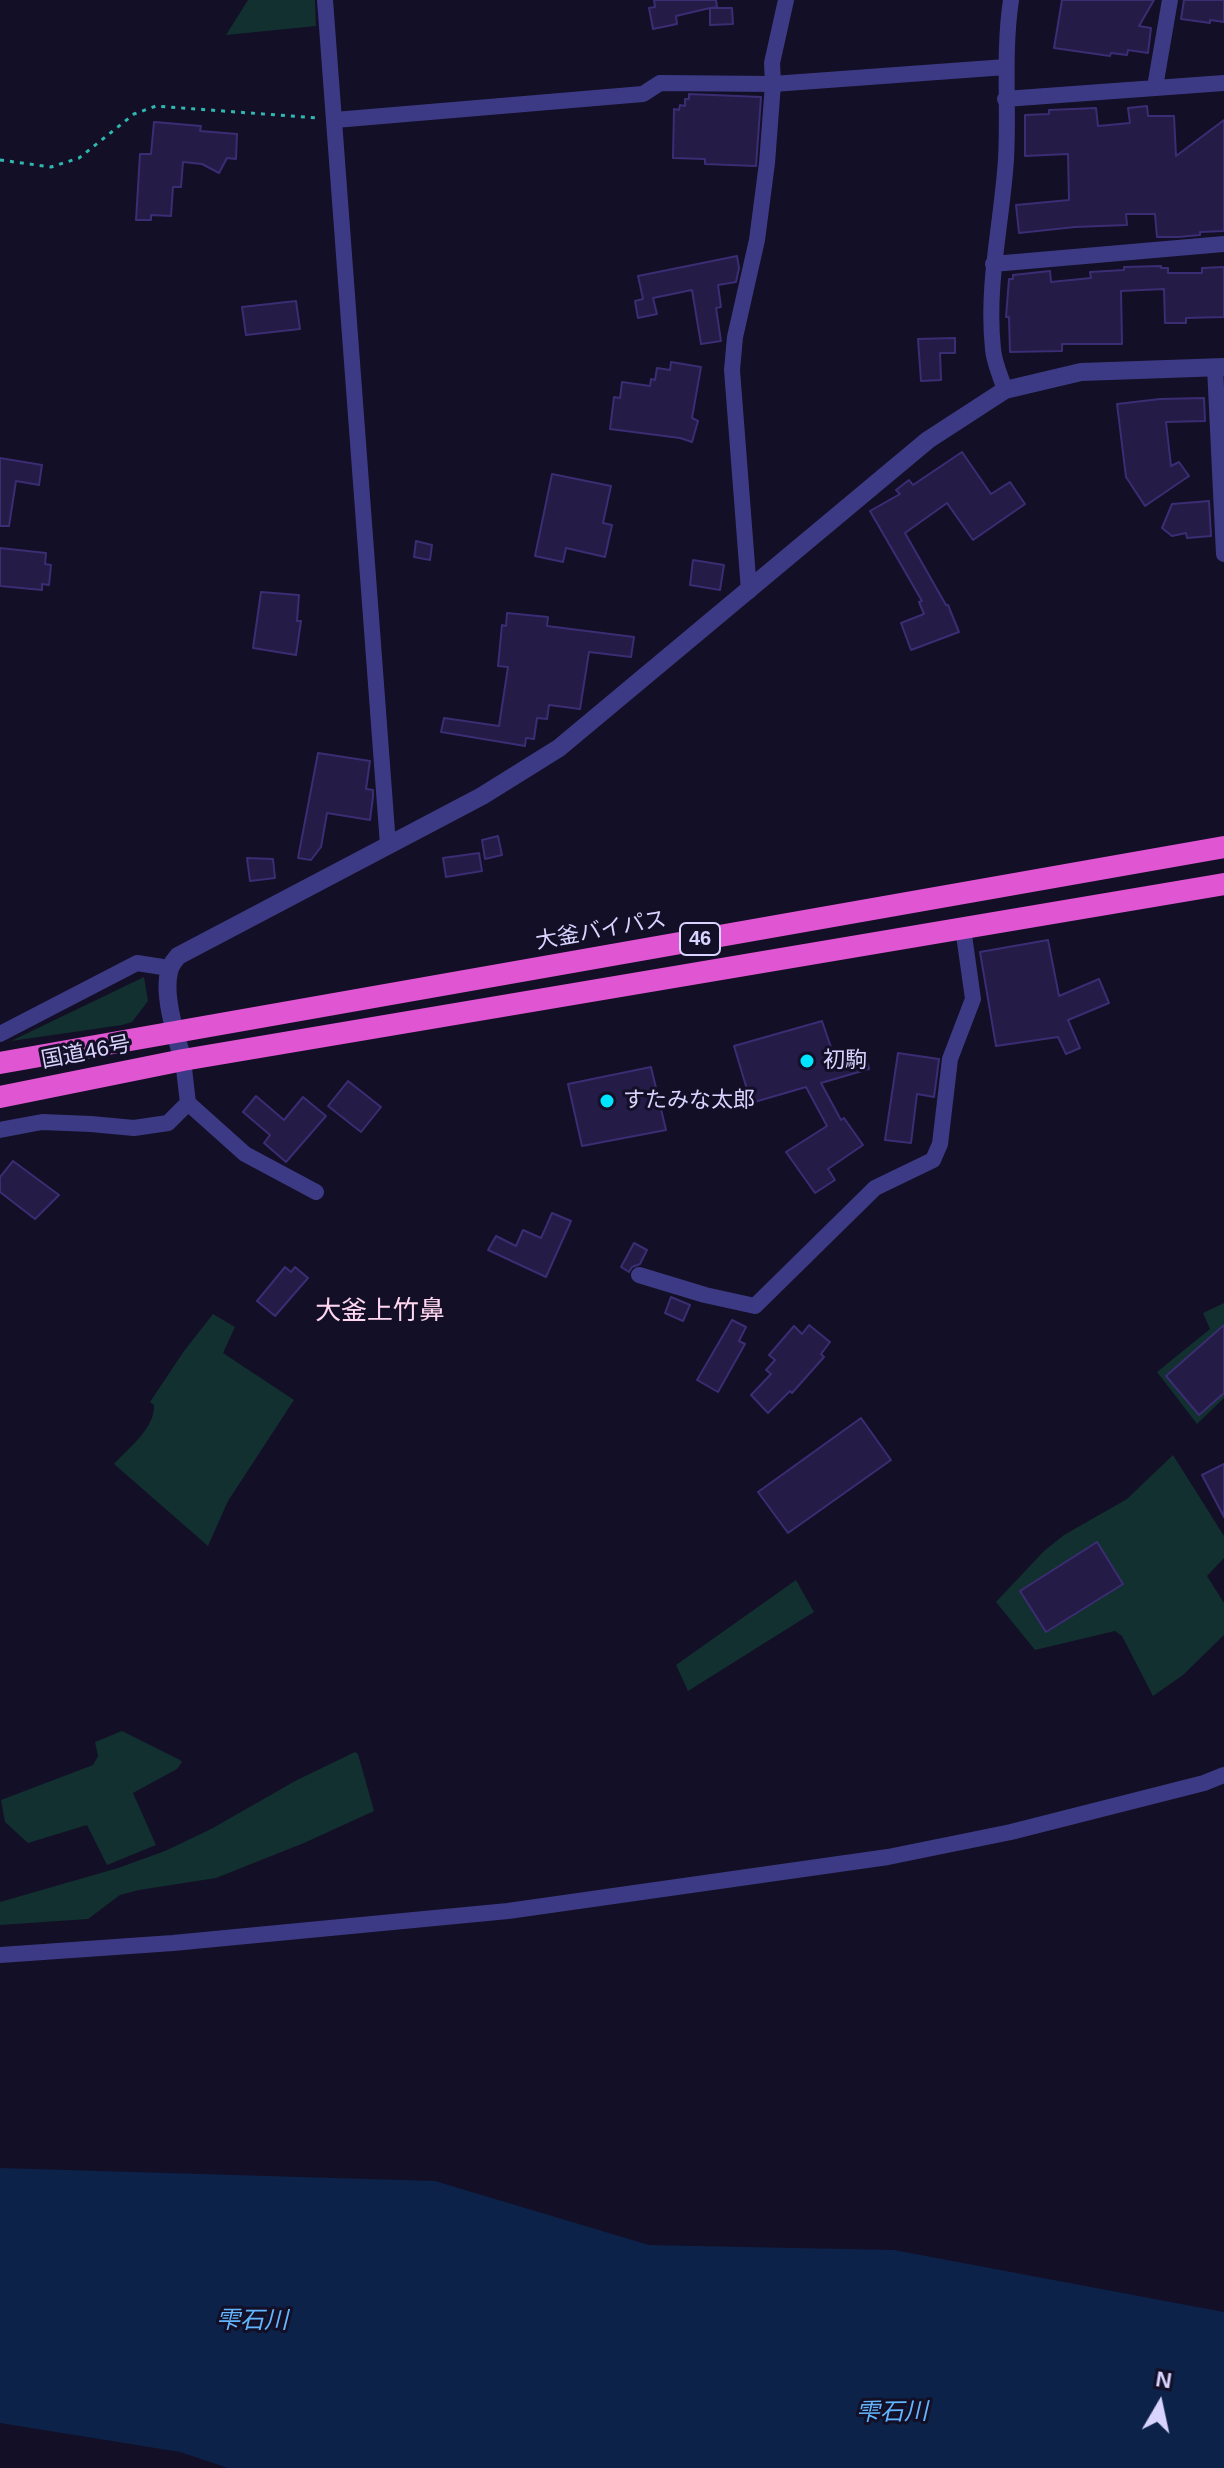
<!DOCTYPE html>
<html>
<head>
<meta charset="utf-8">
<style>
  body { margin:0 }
  #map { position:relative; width:1224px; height:2468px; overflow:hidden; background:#130f26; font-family:Helvetica,sans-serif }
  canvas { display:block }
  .north { position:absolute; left:1120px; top:2364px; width:80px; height:80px; -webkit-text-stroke:6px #130f26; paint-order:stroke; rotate:9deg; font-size:22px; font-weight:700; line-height:32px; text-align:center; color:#d9d4ff }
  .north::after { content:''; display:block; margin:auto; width:28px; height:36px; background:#d9d4ff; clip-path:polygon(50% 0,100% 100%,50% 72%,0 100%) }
</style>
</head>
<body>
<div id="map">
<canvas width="1224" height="2468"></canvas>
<div class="north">N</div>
</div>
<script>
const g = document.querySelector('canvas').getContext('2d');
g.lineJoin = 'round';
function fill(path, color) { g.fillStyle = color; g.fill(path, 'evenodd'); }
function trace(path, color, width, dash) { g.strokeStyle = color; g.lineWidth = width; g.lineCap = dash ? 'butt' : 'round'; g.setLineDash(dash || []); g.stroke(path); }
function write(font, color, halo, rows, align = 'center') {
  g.font = font + ' Helvetica,"Noto Sans JP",sans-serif'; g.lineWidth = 6; g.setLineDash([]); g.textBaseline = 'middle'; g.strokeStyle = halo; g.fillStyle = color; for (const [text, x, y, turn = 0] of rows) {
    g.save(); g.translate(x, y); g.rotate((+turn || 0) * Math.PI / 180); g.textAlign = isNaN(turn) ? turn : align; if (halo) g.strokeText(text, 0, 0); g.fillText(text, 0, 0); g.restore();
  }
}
fill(new Path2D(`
  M248,0H315L316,26L226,35Z
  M144,977L148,1001L132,1022L122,1025L11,1041Z
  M1224,1303V1398L1197,1424L1157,1372L1210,1329L1203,1313Z
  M213,1314L235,1327L223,1353L294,1400L228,1501L208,1546L114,1464C128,1448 155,1429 154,1405L150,1402L184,1351Z
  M1173,1455L1224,1536V1558L1207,1576L1224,1603V1635L1183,1675L1153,1696L1122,1636L1115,1631L1035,1650L996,1602L1044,1551L1064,1535L1127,1499Z
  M796,1580L814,1612L688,1691L676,1665Z
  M122,1731L180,1760L182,1762L177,1769L133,1793L156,1845L107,1865L87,1825L28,1843L5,1822L1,1800L93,1765L98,1756L95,1742Z
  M355,1752L358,1754L374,1811L304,1843L216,1878L139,1890L120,1895L88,1919L0,1925V1902L118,1868L165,1851L211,1829L297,1780Z`), '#12302f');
fill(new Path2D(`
  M0,2168L435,2181L649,2245L894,2250L1224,2312V2468H228L180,2452L0,2423Z`), '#0c2248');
const building = new Path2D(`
  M654,0H716L717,7L711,8H732L733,24L710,25V8L676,16L677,24L653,29L649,8L655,7Z
  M1062,0H1154L1139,26L1151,28L1148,53L1128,50L1127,55L1111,53L1110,56L1054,48Z
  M1184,0H1224V22L1210,20V23L1181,19Z
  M689,94L761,97L756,166L705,164V159L673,158L674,109L679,110L680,105L685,106V99H689Z
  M1147,106L1148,116H1174L1176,156L1224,120V231L1200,232V235L1178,237H1157L1155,214H1126L1127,225L1075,227L1019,233L1016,205L1069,200L1068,154L1025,156V115L1049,114V110L1096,108L1098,126L1130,123L1128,108Z
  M154,122L201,126L200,131L237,134L236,159L227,158L219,173L202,164L183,162L181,187H173L171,216L151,215V220H136L140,154H151Z
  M737,256L739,268L736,282L718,285L721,307L716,308L721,341L701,344L692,290L653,298L657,314L638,318L635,301L643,299L638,276Z
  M1161,266V268H1168V273H1202V268L1224,267V317L1186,318V323H1165L1164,289L1121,291L1122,344H1062V351L1010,352L1009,317H1006L1009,279H1013V275L1050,271L1051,282L1091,278L1090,272L1124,270V267Z
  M296,301L300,329L246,335L242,307Z
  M955,338V353H940L941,380L921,381L918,339Z
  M671,362L701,367L692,418L698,421L692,442L680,438L610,429L614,397L620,398L622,382L650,386L651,379L655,380L657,368L670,370Z
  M1204,398L1205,421L1166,422L1171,466L1179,462L1189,476L1145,506L1126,477L1117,404L1160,399Z
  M962,452L991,494L1010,482L1025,504L973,540L947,503L905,533L946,605H948L959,632L911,650L901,623L924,614L919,602L922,601L870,511L900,494L896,490L909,480L913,485Z
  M0,458L42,465L39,485L16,481L9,526H0Z
  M552,474L611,486L603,523L612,525L605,557L566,548L563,562L535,556Z
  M1209,501L1211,536L1187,538L1186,533L1172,536L1162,528L1172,504Z
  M416,541L432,545L430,560L414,557Z
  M0,548L46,553L45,564L51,565L49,585L42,584V590L0,586Z
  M693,560L724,565L720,590L690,585Z
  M261,592L299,595L297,621H301L296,655L253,648Z
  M507,613L548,617L547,626L634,637L631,657L589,652L580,709L549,705L547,719L537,718L534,739L526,738L525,746L441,732L444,718L499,726L508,667L498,666L502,625L506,626Z
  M318,753L370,761L366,789L373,790V797L370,820L327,813L321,847L311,860L298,858Z
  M498,836L502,855L485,859L482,840Z
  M479,853L482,871L446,877L443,858Z
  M247,858L273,859L275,878L250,881Z
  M1048,940L1059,996L1099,979L1109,1003L1068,1020L1080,1048L1066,1054L1058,1037L996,1046L980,952Z
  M822,1021L837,1065L868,1064L869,1069L821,1083L841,1120L844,1118L863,1145L828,1169L835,1180L815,1193L786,1152L827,1126L806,1087L751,1103L734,1046Z
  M898,1053L939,1059L934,1097L917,1094L911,1143L885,1140Z
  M651,1067L666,1130L582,1146L568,1084Z
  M348,1081L381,1107L361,1132L328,1106Z
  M256,1096L284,1120L303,1097L326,1116L286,1162L264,1143L270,1135L243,1112Z
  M13,1161L59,1195L35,1219L0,1192V1177Z
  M552,1213L571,1221L546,1277L488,1250L496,1236L516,1246L523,1230L541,1238Z
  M634,1243L647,1250L640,1264L632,1267L629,1272L621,1267Z
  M285,1267L291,1272L295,1267L308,1278L275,1316L257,1301Z
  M671,1297L690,1305L683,1321L665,1313Z
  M732,1320L746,1327L739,1341L745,1344L718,1392L697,1380Z
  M809,1325L830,1342L821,1354L824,1357L792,1393L790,1391L768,1413L751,1395L771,1374L766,1370L775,1360L769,1355L794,1326L802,1334Z
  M1224,1325V1393L1199,1415L1166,1376Z
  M861,1418L891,1460L788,1533L758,1492Z
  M1224,1464V1517L1202,1475Z
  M1097,1542L1123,1584L1046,1632L1020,1591Z`);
fill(building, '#241b47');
trace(building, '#3b2d73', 2);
trace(new Path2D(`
  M0,160L51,167L79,158L134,114L156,106L317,118`), '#2fb8b0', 3, [4, 6]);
trace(new Path2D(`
  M325,0L388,845
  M1155,87L1170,0
  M1005,99L1224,83
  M335,120L643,94L660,83L773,84L1006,67
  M993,264L1224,244
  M1215,367L1224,554
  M1005,390C1001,377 994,363 993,349C986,285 1002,223 1006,159C1009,107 1003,53 1011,0
  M749,591L732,370L735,337L757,240L767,163L773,84L772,63L786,0
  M0,1034L137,963L169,968
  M188,1103L245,1154L316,1192
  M0,1130L42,1122L91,1124L134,1128L168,1123L188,1103L183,1060
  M639,1275L705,1295L755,1306L875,1188L933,1160L940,1144L950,1059L973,999L963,928
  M0,1955L173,1943L508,1911L888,1857L1011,1832L1204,1783L1224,1775`), '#3d3a85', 16);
trace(new Path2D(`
  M183,1060C176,1036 163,996 169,972C170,965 174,961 178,956L482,796L559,748L928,440L1005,390L1081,372L1224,367`), '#3d3a85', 18);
trace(new Path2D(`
  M0,1063L1224,847
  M0,1097L183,1060L1224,884`), '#e055d1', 22);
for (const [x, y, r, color] of [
  [807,1061,8,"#00e5ff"],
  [607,1101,8,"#00e5ff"]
]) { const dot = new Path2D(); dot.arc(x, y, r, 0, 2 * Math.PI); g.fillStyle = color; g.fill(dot); trace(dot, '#130f26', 3); }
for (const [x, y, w] of [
  [700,939,40]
]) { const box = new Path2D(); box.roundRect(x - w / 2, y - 16, w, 32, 6); g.fillStyle = '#130f26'; g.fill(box); trace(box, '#d9d4ff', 2); }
write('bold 20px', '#d9d4ff', null, [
  ["46",700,939]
]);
write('22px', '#d9d4ff', '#130f26', [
  ["大釜バイパス",601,931,-10],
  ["国道46号",86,1053,-11]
]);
write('22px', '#d9d4ff', '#130f26', [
  ["初駒",823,1061],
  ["すたみな太郎",623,1101]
], 'left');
write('italic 24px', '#62b6ff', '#130f26', [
  ["雫石川",252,2321],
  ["雫石川",892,2413,-1]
]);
write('26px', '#ffd6f0', '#130f26', [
  ["大釜上竹鼻",380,1312]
]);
</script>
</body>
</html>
